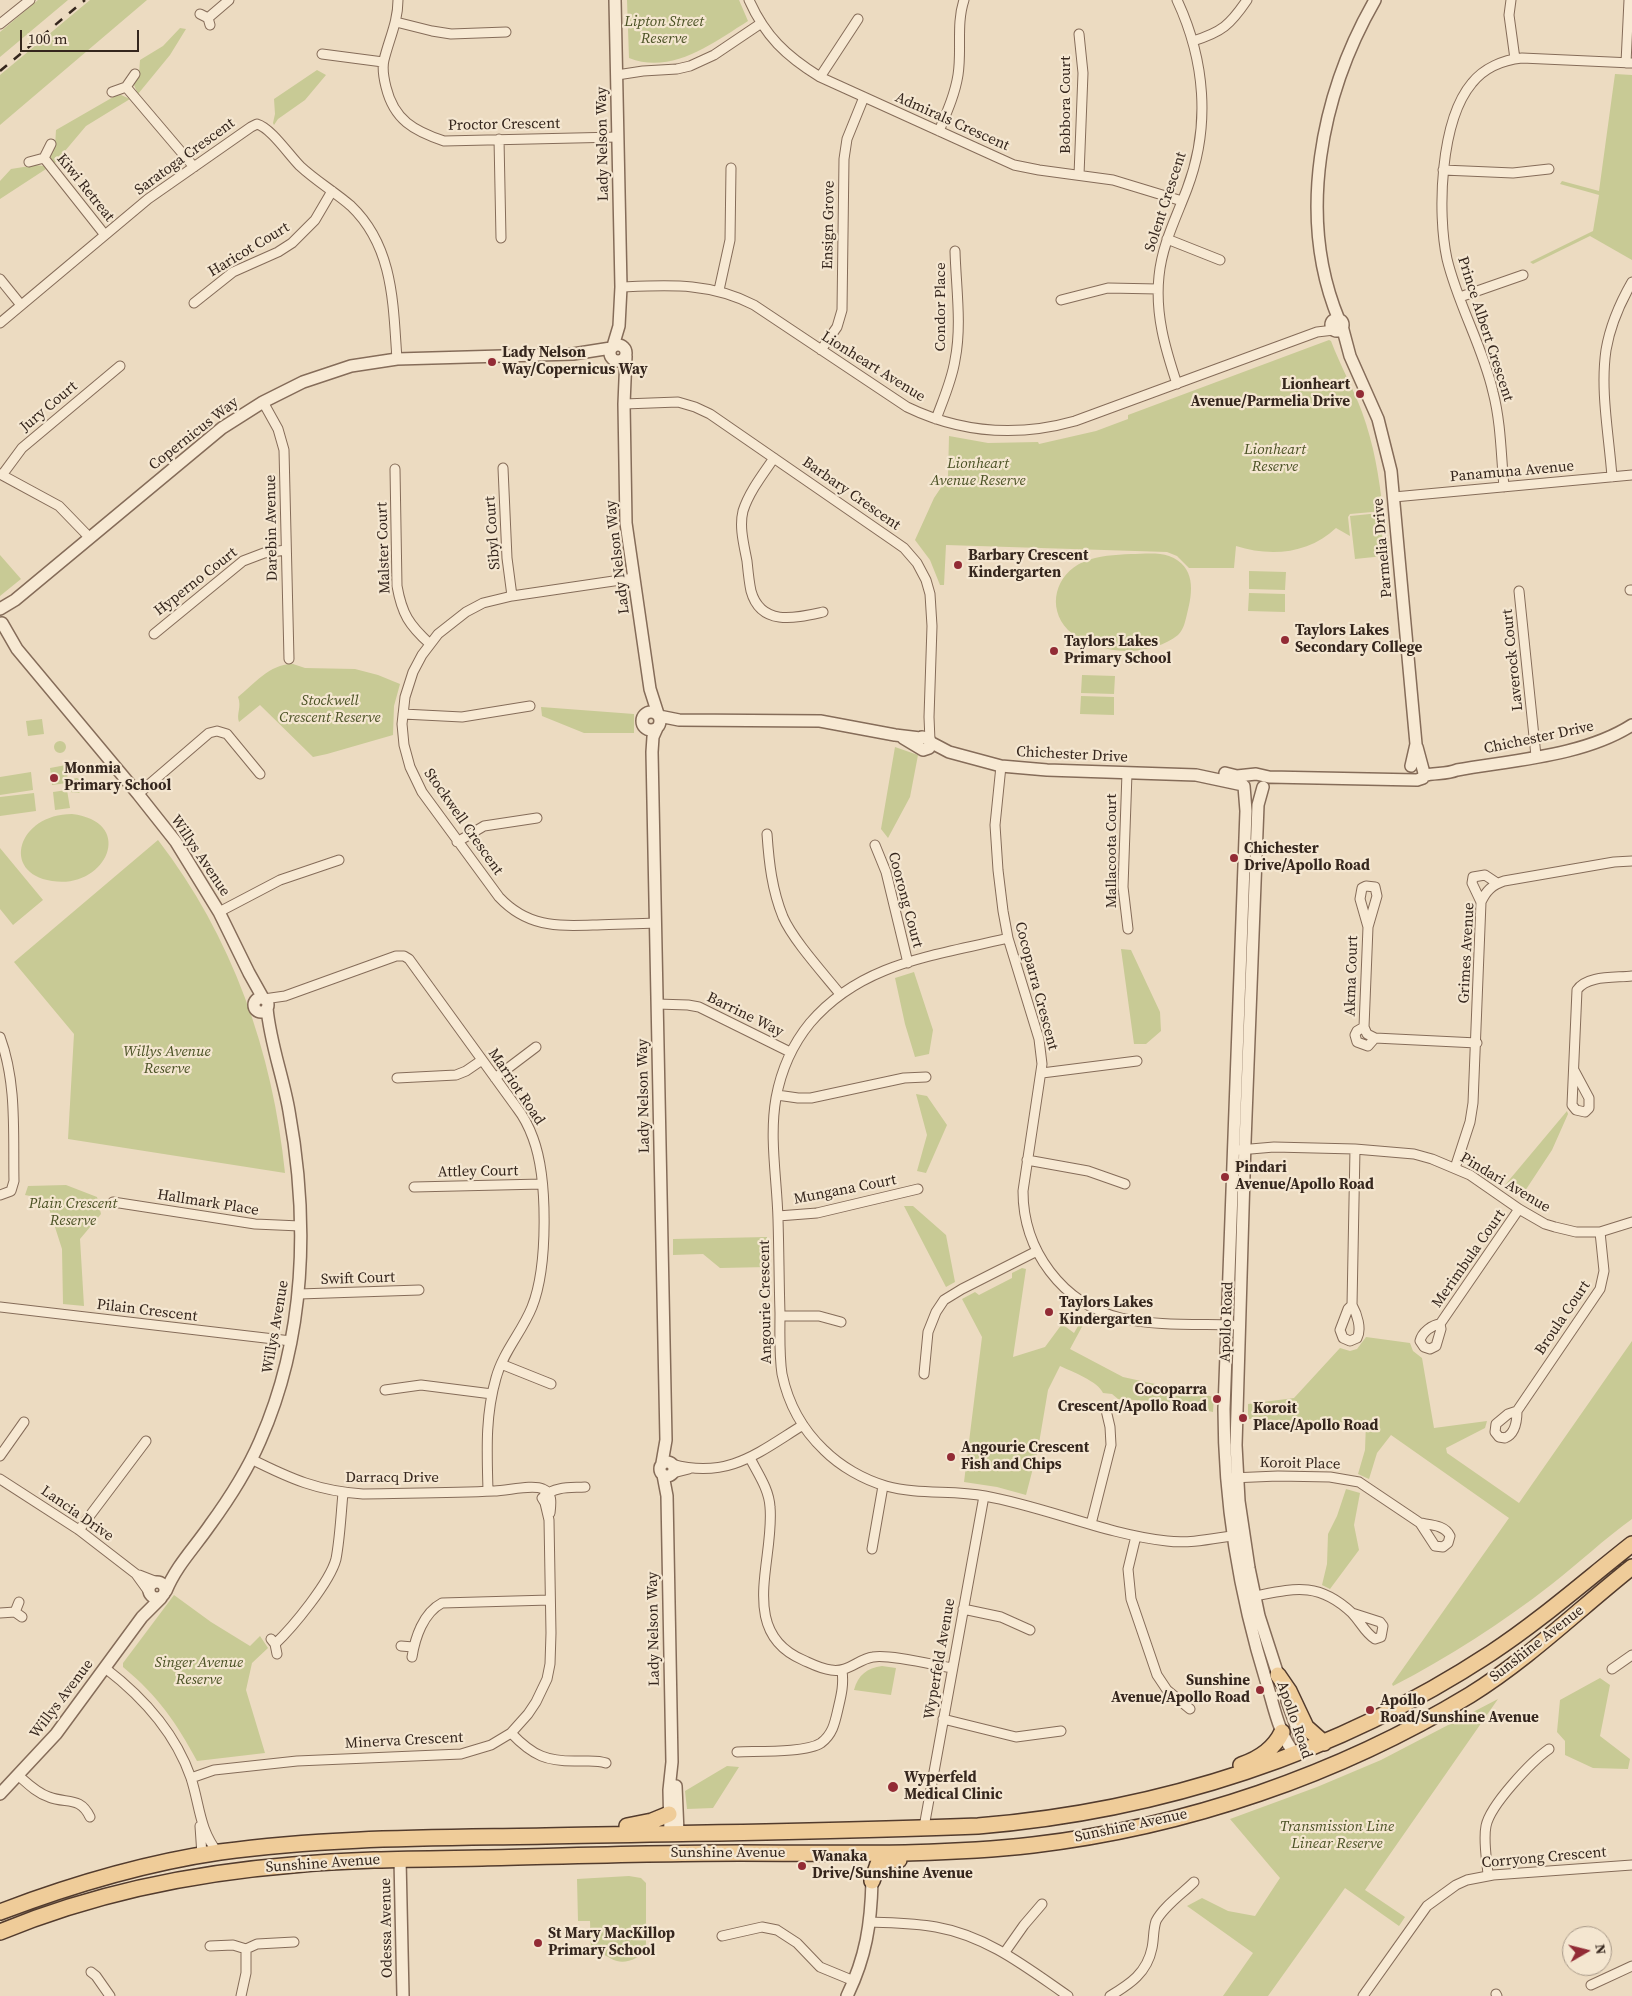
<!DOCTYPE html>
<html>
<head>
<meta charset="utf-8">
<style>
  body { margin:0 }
  #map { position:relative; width:1632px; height:1996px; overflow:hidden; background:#ecdbc1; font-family:"Source Serif 4",serif }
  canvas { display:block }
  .north { position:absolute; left:1562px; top:1926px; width:50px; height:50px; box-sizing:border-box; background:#f4e6d0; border:1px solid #a89988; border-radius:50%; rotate:82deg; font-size:14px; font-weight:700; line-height:20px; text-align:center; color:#35261d }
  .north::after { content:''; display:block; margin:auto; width:18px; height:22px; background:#922b35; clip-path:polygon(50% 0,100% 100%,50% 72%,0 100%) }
  .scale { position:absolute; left:20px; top:30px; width:119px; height:22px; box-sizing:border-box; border:2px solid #35261d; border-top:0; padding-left:6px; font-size:15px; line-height:18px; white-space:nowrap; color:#35261d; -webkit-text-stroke:4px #f4e6d0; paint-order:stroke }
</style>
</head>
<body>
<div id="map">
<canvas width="1632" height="1996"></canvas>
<div class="north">N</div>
<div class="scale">100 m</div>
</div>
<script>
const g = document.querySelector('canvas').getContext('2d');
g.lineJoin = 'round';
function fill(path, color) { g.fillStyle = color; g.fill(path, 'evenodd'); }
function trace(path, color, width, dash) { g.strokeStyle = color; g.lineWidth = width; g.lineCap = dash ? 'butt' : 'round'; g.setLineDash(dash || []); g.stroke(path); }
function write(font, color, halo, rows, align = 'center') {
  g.font = font + ' "Source Serif 4",serif'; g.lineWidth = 4.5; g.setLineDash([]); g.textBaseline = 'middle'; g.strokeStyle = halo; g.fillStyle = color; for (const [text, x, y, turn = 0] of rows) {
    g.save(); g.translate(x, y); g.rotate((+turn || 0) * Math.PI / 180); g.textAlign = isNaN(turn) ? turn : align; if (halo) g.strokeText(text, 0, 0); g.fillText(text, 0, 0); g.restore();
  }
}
fill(new Path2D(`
  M38,0H68L0,57V32Z
  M90,0H147L0,125V75Z
  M627,0H739L748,21C713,43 672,75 629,58Z
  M180,28L186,29L170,55L138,94L134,85L139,74L140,60L163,46Z
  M317,70L326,75L305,100L278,119L274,125L273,123L275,114L274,99Z
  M1615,74L1632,75V260L1590,236L1533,264L1530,262L1593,231L1599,195L1560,184L1562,181L1599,191Z
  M121,95L130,99L86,126L54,164L50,159L55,146L56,130L115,96Z
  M36,165L44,166L46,169L0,199V181L11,169Z
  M1329,340L1331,341C1340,365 1353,388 1362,412C1374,445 1379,476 1383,511L1350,514L1348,517L1350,536L1336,528C1309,554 1270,557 1236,546L1234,568H1189L1177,556L1167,552L946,545L944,585H940L930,560L915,540L934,498L948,477L949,436L988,443L1038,442L1039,444L1096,431L1128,419V415Z
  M1380,513L1384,556L1355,559L1350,516Z
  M1131,554C1143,554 1158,552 1169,556C1196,566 1193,592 1187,614C1185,622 1184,629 1178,635C1166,645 1147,650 1132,651C1111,652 1084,645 1068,630C1046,607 1056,574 1083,562C1099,555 1115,555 1131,554Z
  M0,555L21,579L0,596Z
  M1249,571L1286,572L1285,590L1249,589Z
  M1249,593L1285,594V612L1248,611Z
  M293,664L305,668L355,669L378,675L400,684L394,706L393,735L327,754L313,757L260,705L239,722C236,714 242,707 238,697C254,684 271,663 293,664Z
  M1082,675L1115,676L1114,694L1081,693Z
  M1081,696L1114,697V715L1080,714Z
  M541,707L634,714V733H584L542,716Z
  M42,719L44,734L28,736L26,721Z
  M54 747a6 6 0 1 1 12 0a6 6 0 1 1-12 0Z
  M895,747L918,755L910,797L888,838L881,829Z
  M66,765L68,780L77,778L82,781L83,788L79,793L70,792L67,783L52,785L50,768Z
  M31,772L33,790L0,795V777Z
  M67,790L70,808L55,810L53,792Z
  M34,793L36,811L0,816V797Z
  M72,814C137,822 106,890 52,881C0,873 18,814 72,814Z
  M158,840C232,936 273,1052 285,1173L68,1139L74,1034L14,962Z
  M0,848L43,900L13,925L0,909Z
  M1121,949L1131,950L1160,1012L1161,1031L1146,1044H1134Z
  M914,972L933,1030L929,1054L915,1057L905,1024L895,978Z
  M916,1094L927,1096L947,1125L926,1173L917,1171L927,1135Z
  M1567,1111L1568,1114L1552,1150L1521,1197L1505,1185Z
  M66,1185L97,1197L101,1214L80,1239L84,1306L63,1304L62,1249L46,1199L25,1195L28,1186Z
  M904,1206H913L946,1235L955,1282L946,1287Z
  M767,1237L768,1267L720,1268L703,1254L673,1255V1239Z
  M1022,1268L1026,1269L1013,1357L1045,1347L1062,1324L1074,1333L1081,1321L1084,1323L1070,1349L1123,1377L1214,1397L1213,1412L1168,1402L1118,1399L1112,1394L1103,1393C1099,1382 1071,1371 1060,1366L1048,1390L1038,1449L1026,1495L997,1487L964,1482L982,1337L962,1299L975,1292L979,1295L1012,1278V1273Z
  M1366,1337L1410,1343L1413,1351L1422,1358L1434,1428L1487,1421L1485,1428L1446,1448L1447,1453L1519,1503L1632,1341V1519C1604,1539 1579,1563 1552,1584C1502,1623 1449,1657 1393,1686L1392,1684L1509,1518L1391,1435L1377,1453L1369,1479L1358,1474L1365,1450L1366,1423L1248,1419V1404L1294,1398L1340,1348L1350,1351L1357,1349Z
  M1346,1489L1360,1493L1354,1525L1359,1550L1330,1589L1322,1585L1327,1564L1328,1534L1337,1516Z
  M174,1595L211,1622L250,1646L260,1636L268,1648L252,1663L246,1690L265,1753L197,1761C176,1722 158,1696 123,1667V1663Z
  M882,1666L896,1668L891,1695L854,1690C858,1675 867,1668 882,1666Z
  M1600,1678L1610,1685L1600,1736L1630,1759L1628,1769L1593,1768L1565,1755V1741L1557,1732L1560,1700Z
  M1498,1699L1365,1890L1405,1917L1399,1926L1345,1888L1268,1996H1223L1253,1953L1187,1906L1202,1898L1228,1911L1255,1916L1280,1878L1230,1819L1317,1787L1381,1760Z
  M727,1766L739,1767L713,1808L687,1809L685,1791Z
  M629,1876L641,1878L646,1883V1951C640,1957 627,1964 617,1961C607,1958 605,1952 591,1953L590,1921H578L577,1879Z`), '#c8ca95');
const minor = new Path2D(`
  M398,0C398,22 389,39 384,60C382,68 384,79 386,87C394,120 414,131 444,141L618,137
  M749,0C765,36 786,56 820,77L1014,165L1039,170L1113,180L1182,201
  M1177,0C1205,60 1211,126 1187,189C1176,218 1162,245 1159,276C1155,314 1165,348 1177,384
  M1511,0L1509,15L1515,59
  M200,14L208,18L210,25
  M208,18L229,0
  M396,22L432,31L451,34L506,32
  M0,24L30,0
  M1079,34L1083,73L1079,175
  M1193,41C1222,32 1230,25 1247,0
  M322,54L383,62
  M1626,63L1629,0
  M617,75L643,71L677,69L690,66L714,55L760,24
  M820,77L858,19
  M126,87L194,167
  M112,92L126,87L135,74
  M939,131C947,112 955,94 958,75C962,50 956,24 964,0
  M499,139L501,238
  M44,158L105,235
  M29,162L44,158L51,144
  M1443,170L1513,173L1549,169
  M1167,239L1220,260
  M0,279L21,305
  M621,287C669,285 710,282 754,305L907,407C961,433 1018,437 1075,421L1317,332L1334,330
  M719,290L730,240L731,168
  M1460,297L1523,275
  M1061,300L1108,288L1158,289
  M194,303L233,272L278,252L292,243L315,220L332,191
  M0,323L148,199L251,127L257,124C271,128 289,155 300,166C316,181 335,192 351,206C394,247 393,305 397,359
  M821,350L837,327L842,310L844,159L847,139L864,97
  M263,402L278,429L284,450L289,659
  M624,404L678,402L695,407L710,414L894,541L904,548L917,563L926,580L930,594L932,626L929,717L930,741
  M936,419C943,400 952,380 955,360C962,325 956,287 955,251
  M774,458C763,474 749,492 743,511C739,527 744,545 747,561C748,571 749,582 751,591C761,627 796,618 823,612
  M503,468L507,558L512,596
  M395,469L397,586C402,614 409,625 430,644
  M0,474L59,506L90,538
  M2,475L22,448L120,366
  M1612,477C1609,435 1600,391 1606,350C1610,326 1620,303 1632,282
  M1504,487C1501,455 1501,423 1493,392C1483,347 1458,305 1447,259C1437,213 1440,121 1472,83C1484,68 1503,60 1522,58L1632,63
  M1394,497L1632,475
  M634,578L512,596L483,603L466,612L438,634L422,655L413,672L405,697L402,724L404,745L410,767L422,792L499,897C528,928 558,926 597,925C616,924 636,924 655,923
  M1630,590H1632
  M1519,591L1536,756
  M154,634L243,561L264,553L286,550
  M403,714L462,717L530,706
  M1001,766L995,825L998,870L1003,911L1008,938L1039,1039L1042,1064L1023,1191C1023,1250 1062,1304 1121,1318C1153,1326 1198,1324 1232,1325
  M1127,773L1123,887L1128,929
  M138,794L209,733L217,731L227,734L260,774
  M767,834C769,863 772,890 783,917C793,940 824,974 840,994
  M457,842L484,826L537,818
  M875,845L886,872L908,963
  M1481,902L1472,883L1473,877L1485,875L1497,883
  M219,912L280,880L339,860
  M1368,927L1360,899L1362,888L1366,886L1375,887L1377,896L1368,927L1364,1027L1367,1034L1375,1038L1477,1043
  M1008,938C935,956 862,962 810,1023C792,1045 781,1071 776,1098C769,1138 777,1179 778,1219C779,1251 779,1282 780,1313C780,1333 779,1354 782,1374C788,1403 803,1430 824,1450C840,1466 864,1480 886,1486C918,1495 952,1490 985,1496C1046,1507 1105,1534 1167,1541C1191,1544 1215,1538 1238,1535
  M264,999L285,996L396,956H404L409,959L517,1108C524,1117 529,1127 533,1138C548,1178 548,1267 532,1307C522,1332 503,1352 496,1378C485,1416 487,1452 488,1491
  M657,1004L688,1005L699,1007L790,1052
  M1364,1027L1357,1031L1355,1035L1357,1042L1368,1046L1375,1038
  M0,1037C17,1083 13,1133 14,1181L11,1191L0,1195
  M1574,1070L1589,1098V1108L1585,1112L1576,1110L1572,1105L1577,990C1587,975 1615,978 1632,976
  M1042,1073L1137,1061
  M397,1078L456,1075L466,1071L482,1060
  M495,1078L536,1047
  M777,1095L798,1098H811L904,1078L926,1077
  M1239,1150L1274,1147L1355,1149L1414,1154L1432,1159L1470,1175L1519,1209L1545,1224L1555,1227L1576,1232H1600L1632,1222
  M1027,1160L1088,1171L1125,1184
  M1455,1168L1470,1122L1473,1103L1481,902C1486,891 1492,885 1504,881L1614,862L1632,861
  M414,1187L542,1184
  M113,1202L255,1224L300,1226
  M778,1216L817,1213L918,1189
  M299,1294L419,1290
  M1352,1305L1355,1149
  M1352,1305C1357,1314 1362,1329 1357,1338L1350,1341L1343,1338L1340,1330L1348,1309Z
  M0,1307L291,1341
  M780,1316H819L841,1322
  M1440,1324L1441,1329L1436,1346L1430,1349L1424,1347L1420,1341C1422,1332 1432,1325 1440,1324L1519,1209
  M501,1364L551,1384
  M924,1374L928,1332L936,1312L944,1300L962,1289L1037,1251
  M385,1390L421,1385L492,1394
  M1517,1411L1600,1289L1604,1271L1600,1232
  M1517,1411C1517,1421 1515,1434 1505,1438L1499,1437L1495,1432L1496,1424L1508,1414Z
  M0,1456L24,1422
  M750,1458C758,1474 769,1489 770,1507C775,1559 737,1632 803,1660C812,1664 821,1669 831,1670C848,1673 858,1659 873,1657C889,1654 934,1665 952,1668
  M251,1459C291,1479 318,1491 363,1494C406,1493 450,1493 494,1491C507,1491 532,1484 543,1489C553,1493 551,1504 550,1513
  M672,1464C728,1480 759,1452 803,1425
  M673,1473L689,1469
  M1231,1478L1278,1476L1330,1477L1359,1482L1420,1523L1435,1546L1443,1547L1448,1543L1450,1536C1445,1525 1431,1525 1420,1523
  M0,1479L79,1530L136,1574L149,1592
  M544,1496C556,1486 571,1488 585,1487
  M1091,1524L1111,1445L1110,1427L1106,1410
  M79,1530L146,1441
  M1136,1536L1128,1569L1131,1599L1157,1675L1167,1690L1190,1709
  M872,1549L883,1486
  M139,1575L157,1582
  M1250,1597C1292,1589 1317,1580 1352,1613C1360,1621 1365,1633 1375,1639L1381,1637L1383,1626L1380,1622L1352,1613
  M963,1609L1001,1617L1030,1630
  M15,1612L19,1602
  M0,1613L15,1612L22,1617
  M271,1639L275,1644L277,1654
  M275,1644C293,1627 330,1582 336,1559C340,1538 341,1514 343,1493
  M401,1646L413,1647
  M412,1657C415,1638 423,1613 442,1603L550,1600
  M105,1668C143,1697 175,1732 191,1778C200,1806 199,1829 218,1853
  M1612,1669L1632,1655
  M943,1719L1016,1737L1061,1731
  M511,1733C533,1756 547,1762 580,1761C589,1761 598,1760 606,1763
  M737,1752C756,1751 806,1753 821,1743C833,1734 835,1722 838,1709C841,1696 844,1685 842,1671
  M19,1776C28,1784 37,1793 49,1797C67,1804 80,1796 90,1817
  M191,1778L214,1770L297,1761L461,1754L491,1745L511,1733L528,1714L536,1702L547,1679L550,1664L551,1633L549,1520L545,1503L542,1498
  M200,1826L202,1855
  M924,1827L984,1496
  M1488,1875C1487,1860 1483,1841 1486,1826C1490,1805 1532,1761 1549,1749
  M870,1922C892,1923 914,1923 936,1927C987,1936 1026,1967 1068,1996
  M722,1936L762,1927L777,1930L797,1943L820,1967L854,1981
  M210,1946L233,1945L246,1949
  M246,1949L257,1944L294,1942
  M1005,1952L1024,1925L1042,1904
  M91,1972L96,1976L110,1996
  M1591,1985L1632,1966
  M1496,1994L1497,1996
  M241,1996L246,1973V1949
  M1110,1996C1130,1984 1147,1973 1152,1948C1154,1939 1153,1930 1156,1921C1164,1906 1182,1894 1194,1882
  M1363,1996L1427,1906L1456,1885L1467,1880L1493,1875L1632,1865`);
const tertiary = new Path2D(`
  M1331 325a6 6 0 1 1 12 0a6 6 0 1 1-12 0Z
  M1339,320C1296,217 1321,94 1375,0
  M1342,326L1350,356L1378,419L1391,471L1416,744L1411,766
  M610 353a8 8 0 1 1 16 0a8 8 0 1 1-16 0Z
  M613,346L619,326L621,287L615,0
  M626,356L624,404L626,523L650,689L658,714
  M0,609L15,600L222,428L263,402L303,382L351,366L397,359L573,354L611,348
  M2,623L17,649L138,794L176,842L219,912L249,973L263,998
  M642 721a9 9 0 1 1 18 0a9 9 0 1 1-18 0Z
  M659,716L679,720L820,721L895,735L920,738
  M657,728L653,737L652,752L666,1440L662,1463
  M903,738L923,750L929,748L930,741L927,738L922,737L918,740V746
  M930,742L949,752L1001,766L1047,770L1196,775L1243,785
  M1225,773L1237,776L1256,774L1269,777L1417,780L1423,778L1424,773L1417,747
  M1423,776C1434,772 1445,775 1457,770C1513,760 1584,756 1632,725
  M1244,786L1246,811L1224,1409C1224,1503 1239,1594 1267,1684C1274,1707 1279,1735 1295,1754
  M1263,787L1258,805L1245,1142L1236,1445L1239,1501L1249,1568L1259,1616L1280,1681
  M254 1005a7 7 0 1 1 14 0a7 7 0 1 1-14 0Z
  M660 1469a7 7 0 1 1 14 0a7 7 0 1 1-14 0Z
  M663,1475L667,1496L672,1762L669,1790L670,1833
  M149 1590a8 8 0 1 1 16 0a8 8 0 1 1-16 0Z
  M166,1591C176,1566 195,1547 210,1525C229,1499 247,1471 260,1441C306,1337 309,1221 289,1111C283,1076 270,1043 267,1008
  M1287,1701L1305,1750
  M676,1786L678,1833
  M0,1794L56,1734L142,1617L161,1598
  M400,1859L403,1996
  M847,1996C866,1957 871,1924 872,1881`);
const primary = new Path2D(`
  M1278,1675L1289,1691L1306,1727L1324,1743
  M1241,1765C1259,1759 1274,1749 1282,1732
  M627,1826L652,1821L669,1814
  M872,1881L878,1864L887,1860H899
  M0,1912C71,1885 145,1863 220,1852C328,1837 438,1838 546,1836C690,1833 834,1832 978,1826C1161,1811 1337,1754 1491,1653C1541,1620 1585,1581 1632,1544
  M0,1932C92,1894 193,1873 293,1865C356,1859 419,1859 482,1858C568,1856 654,1853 740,1853C838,1853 936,1856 1033,1845C1186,1827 1338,1775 1470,1695C1528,1659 1578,1610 1632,1567`);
trace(minor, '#856c59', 11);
trace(tertiary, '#856c59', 14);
trace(primary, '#523b2d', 18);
trace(minor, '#f7e9d3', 9);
trace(tertiary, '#f7e9d3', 11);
trace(primary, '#efcc99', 15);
trace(new Path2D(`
  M0,71L85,0`), '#35261d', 2.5, [9, 9]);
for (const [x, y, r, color] of [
  [492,362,5,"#922b35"],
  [1360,394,5,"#922b35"],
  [958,565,5,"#922b35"],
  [1285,640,5,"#922b35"],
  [1054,651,5,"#922b35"],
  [54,778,5,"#922b35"],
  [1234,858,5,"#922b35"],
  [1225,1177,5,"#922b35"],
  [1049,1312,5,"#922b35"],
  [1217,1399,5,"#922b35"],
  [1243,1418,5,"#922b35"],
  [951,1457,5,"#922b35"],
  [1260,1690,5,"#922b35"],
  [1370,1710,5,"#922b35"],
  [893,1787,6,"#922b35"],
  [802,1866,5,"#922b35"],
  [538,1943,5,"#922b35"]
]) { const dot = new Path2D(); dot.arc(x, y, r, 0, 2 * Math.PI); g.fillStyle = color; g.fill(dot); trace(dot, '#f4e6d0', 2); }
write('italic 15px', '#4a5124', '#f4e6d0', [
  ["Lipton Street",664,22],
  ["Reserve",664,39],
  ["Lionheart",1275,450],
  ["Reserve",1275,467],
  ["Lionheart",978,464],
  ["Avenue Reserve",978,481],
  ["Stockwell",330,701],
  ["Crescent Reserve",330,718],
  ["Willys Avenue",167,1052],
  ["Reserve",167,1069],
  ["Plain Crescent",73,1204],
  ["Reserve",73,1221],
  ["Singer Avenue",199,1663],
  ["Reserve",199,1680],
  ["Transmission Line",1337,1827],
  ["Linear Reserve",1337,1844]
]);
write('15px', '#35261d', '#f4e6d0', [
  ["Bobbora Court",1066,105,-90],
  ["Admirals Crescent",952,122,24],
  ["Proctor Crescent",504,125,-1],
  ["Lady Nelson Way",603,144,-91],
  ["Saratoga Crescent",185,157,-36],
  ["Kiwi Retreat",85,188,51],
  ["Solent Crescent",1166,202,-72],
  ["Ensign Grove",829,225,-89],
  ["Haricot Court",249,250,-31],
  ["Condor Place",941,307,-90],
  ["Prince Albert Crescent",1485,329,72],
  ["Lionheart Avenue",873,367,32],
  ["Jury Court",49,407,-40],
  ["Copernicus Way",194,434,-38],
  ["Panamuna Avenue",1512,472,-5],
  ["Barbary Crescent",851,494,35],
  ["Darebin Avenue",272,528,-91],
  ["Sibyl Court",493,533,-94],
  ["Malster Court",384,548,-92],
  ["Parmelia Drive",1383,548,-95],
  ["Lady Nelson Way",618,557,-97],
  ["Hyperno Court",196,582,-38],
  ["Laverock Court",1513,660,-96],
  ["Chichester Drive",1539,738,-12],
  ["Chichester Drive",1072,755,3],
  ["Stockwell Crescent",463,822,55],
  ["Mallacoota Court",1112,851,-90],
  ["Willys Avenue",200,856,56],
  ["Coorong Court",905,900,75],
  ["Grimes Avenue",1467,953,-87],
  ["Akma Court",1352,976,-88],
  ["Cocoparra Crescent",1036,986,75],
  ["Barrine Way",745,1015,26],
  ["Marriot Road",516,1087,56],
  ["Lady Nelson Way",644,1096,-91],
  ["Attley Court",478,1172,-1],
  ["Pindari Avenue",1505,1183,31],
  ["Mungana Court",845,1190,-11],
  ["Hallmark Place",208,1203,9],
  ["Merimbula Court",1469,1259,-55],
  ["Swift Court",358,1279,-2],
  ["Angourie Crescent",766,1302,-91],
  ["Pilain Crescent",147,1311,7],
  ["Broula Court",1563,1318,-56],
  ["Apollo Road",1227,1322,-88],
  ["Willys Avenue",276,1327,-80],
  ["Koroit Place",1300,1464,1],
  ["Darracq Drive",392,1478],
  ["Lancia Drive",77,1514,35],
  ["Lady Nelson Way",654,1629,-91],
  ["Sunshine Avenue",1537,1644,-38],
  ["Wyperfeld Avenue",940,1659,-80],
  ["Willys Avenue",62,1699,-53],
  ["Apollo Road",1294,1720,71],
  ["Minerva Crescent",404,1741,-3],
  ["Sunshine Avenue",1131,1826,-12],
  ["Sunshine Avenue",728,1853],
  ["Corryong Crescent",1544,1858,-5],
  ["Sunshine Avenue",323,1864,-4],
  ["Odessa Avenue",387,1928,-91]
]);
write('bold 15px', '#35261d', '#f4e6d0', [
  ["Lady Nelson",502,353],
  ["Way/Copernicus Way",502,370],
  ["Lionheart",1350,385,"right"],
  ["Avenue/Parmelia Drive",1350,402,"right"],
  ["Barbary Crescent",968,556],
  ["Kindergarten",968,573],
  ["Taylors Lakes",1295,631],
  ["Secondary College",1295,648],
  ["Taylors Lakes",1064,642],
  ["Primary School",1064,659],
  ["Monmia",64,769],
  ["Primary School",64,786],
  ["Chichester",1244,849],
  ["Drive/Apollo Road",1244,866],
  ["Pindari",1235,1168],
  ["Avenue/Apollo Road",1235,1185],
  ["Taylors Lakes",1059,1303],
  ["Kindergarten",1059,1320],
  ["Cocoparra",1207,1390,"right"],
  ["Crescent/Apollo Road",1207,1407,"right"],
  ["Koroit",1253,1409],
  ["Place/Apollo Road",1253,1426],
  ["Angourie Crescent",961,1448],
  ["Fish and Chips",961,1465],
  ["Sunshine",1250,1681,"right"],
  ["Avenue/Apollo Road",1250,1698,"right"],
  ["Apollo",1380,1701],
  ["Road/Sunshine Avenue",1380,1718],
  ["Wyperfeld",904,1778],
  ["Medical Clinic",904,1795],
  ["Wanaka",812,1857],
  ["Drive/Sunshine Avenue",812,1874],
  ["St Mary MacKillop",548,1934],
  ["Primary School",548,1951]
], 'left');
</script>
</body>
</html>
